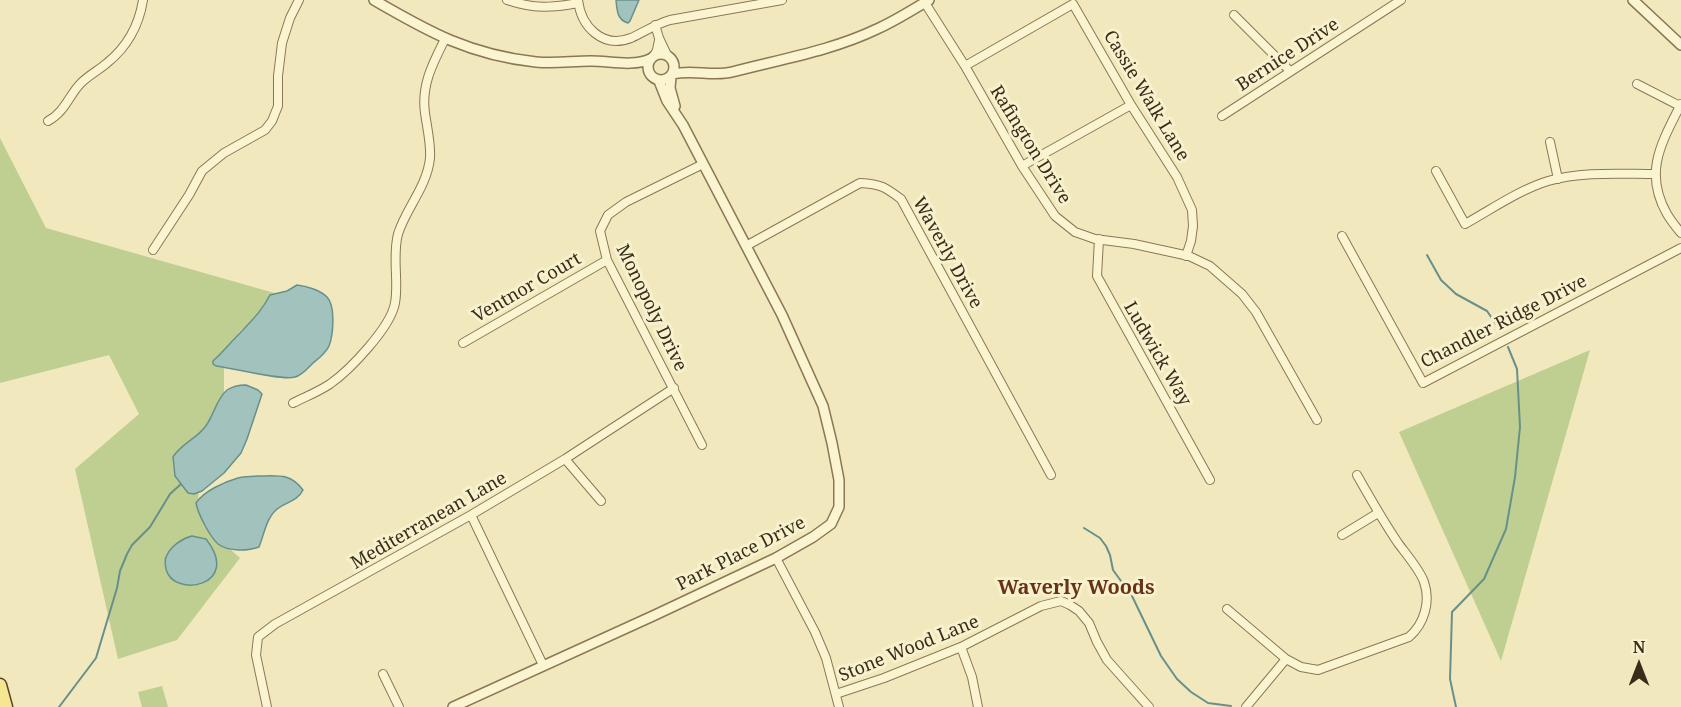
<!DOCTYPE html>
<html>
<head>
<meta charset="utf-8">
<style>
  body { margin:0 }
  #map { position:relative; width:1681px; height:707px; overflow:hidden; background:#f1e9bd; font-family:"Noto Serif",serif }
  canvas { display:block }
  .north { position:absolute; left:1609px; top:635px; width:60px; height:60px; -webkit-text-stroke:4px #f8f1cd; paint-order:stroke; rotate:0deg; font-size:16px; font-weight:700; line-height:24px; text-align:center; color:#382d1b }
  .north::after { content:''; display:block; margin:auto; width:21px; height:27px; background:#382d1b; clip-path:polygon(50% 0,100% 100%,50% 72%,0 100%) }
</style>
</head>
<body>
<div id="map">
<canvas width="1681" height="707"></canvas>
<div class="north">N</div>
</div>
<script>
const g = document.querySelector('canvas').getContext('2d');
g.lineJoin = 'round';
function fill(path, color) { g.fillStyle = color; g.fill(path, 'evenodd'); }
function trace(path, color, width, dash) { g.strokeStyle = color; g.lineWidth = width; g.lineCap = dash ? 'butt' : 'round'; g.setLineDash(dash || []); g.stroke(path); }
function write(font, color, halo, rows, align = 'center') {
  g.font = font + ' "Noto Serif",serif'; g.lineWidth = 6; g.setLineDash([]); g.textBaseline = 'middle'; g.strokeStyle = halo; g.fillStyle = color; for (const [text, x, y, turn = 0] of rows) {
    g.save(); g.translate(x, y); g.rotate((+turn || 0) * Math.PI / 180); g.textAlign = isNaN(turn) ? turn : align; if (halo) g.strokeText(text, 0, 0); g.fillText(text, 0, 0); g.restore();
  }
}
fill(new Path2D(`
  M0,138L46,228L292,298L278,305L241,330L228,347L224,368V397L202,431L198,503L211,532L240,558L177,640L118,659L75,469L139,414L109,355L0,383Z
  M1590,350L1501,661L1399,432Z
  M162,686L168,707H142L138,692Z`), '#bfcf91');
const water = new Path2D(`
  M616,0H639L630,21L628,23C617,20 617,10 616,0Z
  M297,285C306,286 320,290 327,297C336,306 333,336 329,346C326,353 318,359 313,363C308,368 301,376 295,377C282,381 233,368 216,366L213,364V361C223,352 231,342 240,333C253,319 261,312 270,295L287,291Z
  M246,385L258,390L262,394L247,439L241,453L224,473L202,491L194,494L188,493L175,476L173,457C181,444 196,439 205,427C214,416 216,399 227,390C233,386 240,385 246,385Z
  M258,476C279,476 290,473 303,490C297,502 285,502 276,510C266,519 264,535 259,547C248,551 229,552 218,544C210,537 198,514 196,503C204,491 224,482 238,478C245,476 252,477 258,476Z
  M192,536L206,539C243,586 173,599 166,569C165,564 164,559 167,555C171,546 183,538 192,536Z`);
fill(water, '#a1c2bd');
trace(water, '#68908b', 1.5);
trace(new Path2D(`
  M1427,255L1441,280L1456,294L1487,311L1496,324
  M1084,528L1100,538L1106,546L1110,555L1113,570L1132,596L1161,656L1177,679L1191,692L1208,703L1231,706
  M59,707L96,658L117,588L120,571L127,554L132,545L150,527L170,494L181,484
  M1456,707L1450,679L1452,612L1484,579L1506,529L1515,477L1520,427L1517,369L1508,347`), '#68908b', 2);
const minor = new Path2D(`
  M507,0C534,9 551,8 578,3
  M578,0C581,27 603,49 631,38C644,32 656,24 670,20L782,0
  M925,3L965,66L1022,166L1055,216L1075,232L1095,239L1134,244L1189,256L1210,266L1242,294L1256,312L1317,420
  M1234,15L1290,71
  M655,25L659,38L667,55
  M654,56L657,50L659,40
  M965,66L1073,4L1131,105L1177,177L1192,210L1193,226L1191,241L1186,256
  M1637,84L1680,106
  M1681,104C1662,142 1643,172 1667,214C1671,221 1676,227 1681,233
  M1222,116L1401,0
  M48,121C65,112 69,95 81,83C89,75 99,70 107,63C127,47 139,25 143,0
  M1550,142L1558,179
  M1022,166L1131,105
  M1436,171L1465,224C1492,209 1519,190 1548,181C1582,171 1620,174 1655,174
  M1342,236L1423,383L1681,248
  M1099,239L1097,276L1210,480
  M746,246L860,183C881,184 885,187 901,199L1051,475
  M153,250L189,195L202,171L224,153L265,130L272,121L278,106V76L282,43L290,18L299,0
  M463,343L607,260
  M293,403C305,397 318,392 330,384C350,370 391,327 395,303C399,281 392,257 398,234C406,208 427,187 430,158C431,143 427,128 425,113C421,85 433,63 445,39
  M702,445L607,260L600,231L608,215L626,202L703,164
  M565,459L601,501
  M471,515L543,665
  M1342,535L1378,513
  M776,558L815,632L826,658L839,707
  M1227,609L1286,659L1301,667L1318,670L1409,637C1424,624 1431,602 1424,582C1420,570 1406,554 1398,543C1383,521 1370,498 1357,475
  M961,647L972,677L978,707
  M383,674L399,707
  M836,694L884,678L961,647L1041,606L1061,601L1070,605L1079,611L1089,623L1097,642L1107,660L1149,707
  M267,707L256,655L258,637L275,624L471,515L565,459L674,388
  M1246,707L1286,659`);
const tertiary = new Path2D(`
  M374,0C429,32 470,55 536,62C555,64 572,61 591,61C610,61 633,67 650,59
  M1633,0L1681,45
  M648 67a13 13 0 1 1 26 0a13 13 0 1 1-26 0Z
  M673,74C692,69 713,77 732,72C781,59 831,51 877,29C895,21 912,10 929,0
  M671,77L670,88L675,106
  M453,707L655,615L776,558L813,537L831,524L839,507V480L832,443L823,406L782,315L683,125L667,101L659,81`);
const primary = new Path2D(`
  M0,685L6,707`);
trace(minor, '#8a7855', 10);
trace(tertiary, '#8a7855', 12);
trace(primary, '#57452a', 15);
trace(minor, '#fbf4d1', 8);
trace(tertiary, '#fbf4d1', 9);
trace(primary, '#f7e691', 12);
write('18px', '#382d1b', '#f8f1cd', [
  ["Bernice Drive",1288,55,-33],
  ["Cassie Walk Lane",1146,96,59],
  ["Rafington Drive",1030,145,58],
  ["Waverly Drive",947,253,61],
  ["Ventnor Court",527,288,-30],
  ["Monopoly Drive",651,308,64],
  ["Chandler Ridge Drive",1504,322,-27],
  ["Ludwick Way",1157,354,60],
  ["Mediterranean Lane",429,521,-30],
  ["Park Place Drive",741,554,-27],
  ["Stone Wood Lane",909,649,-22]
]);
write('bold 20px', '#673317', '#f8f1cd', [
  ["Waverly Woods",1076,588]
]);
</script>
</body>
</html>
